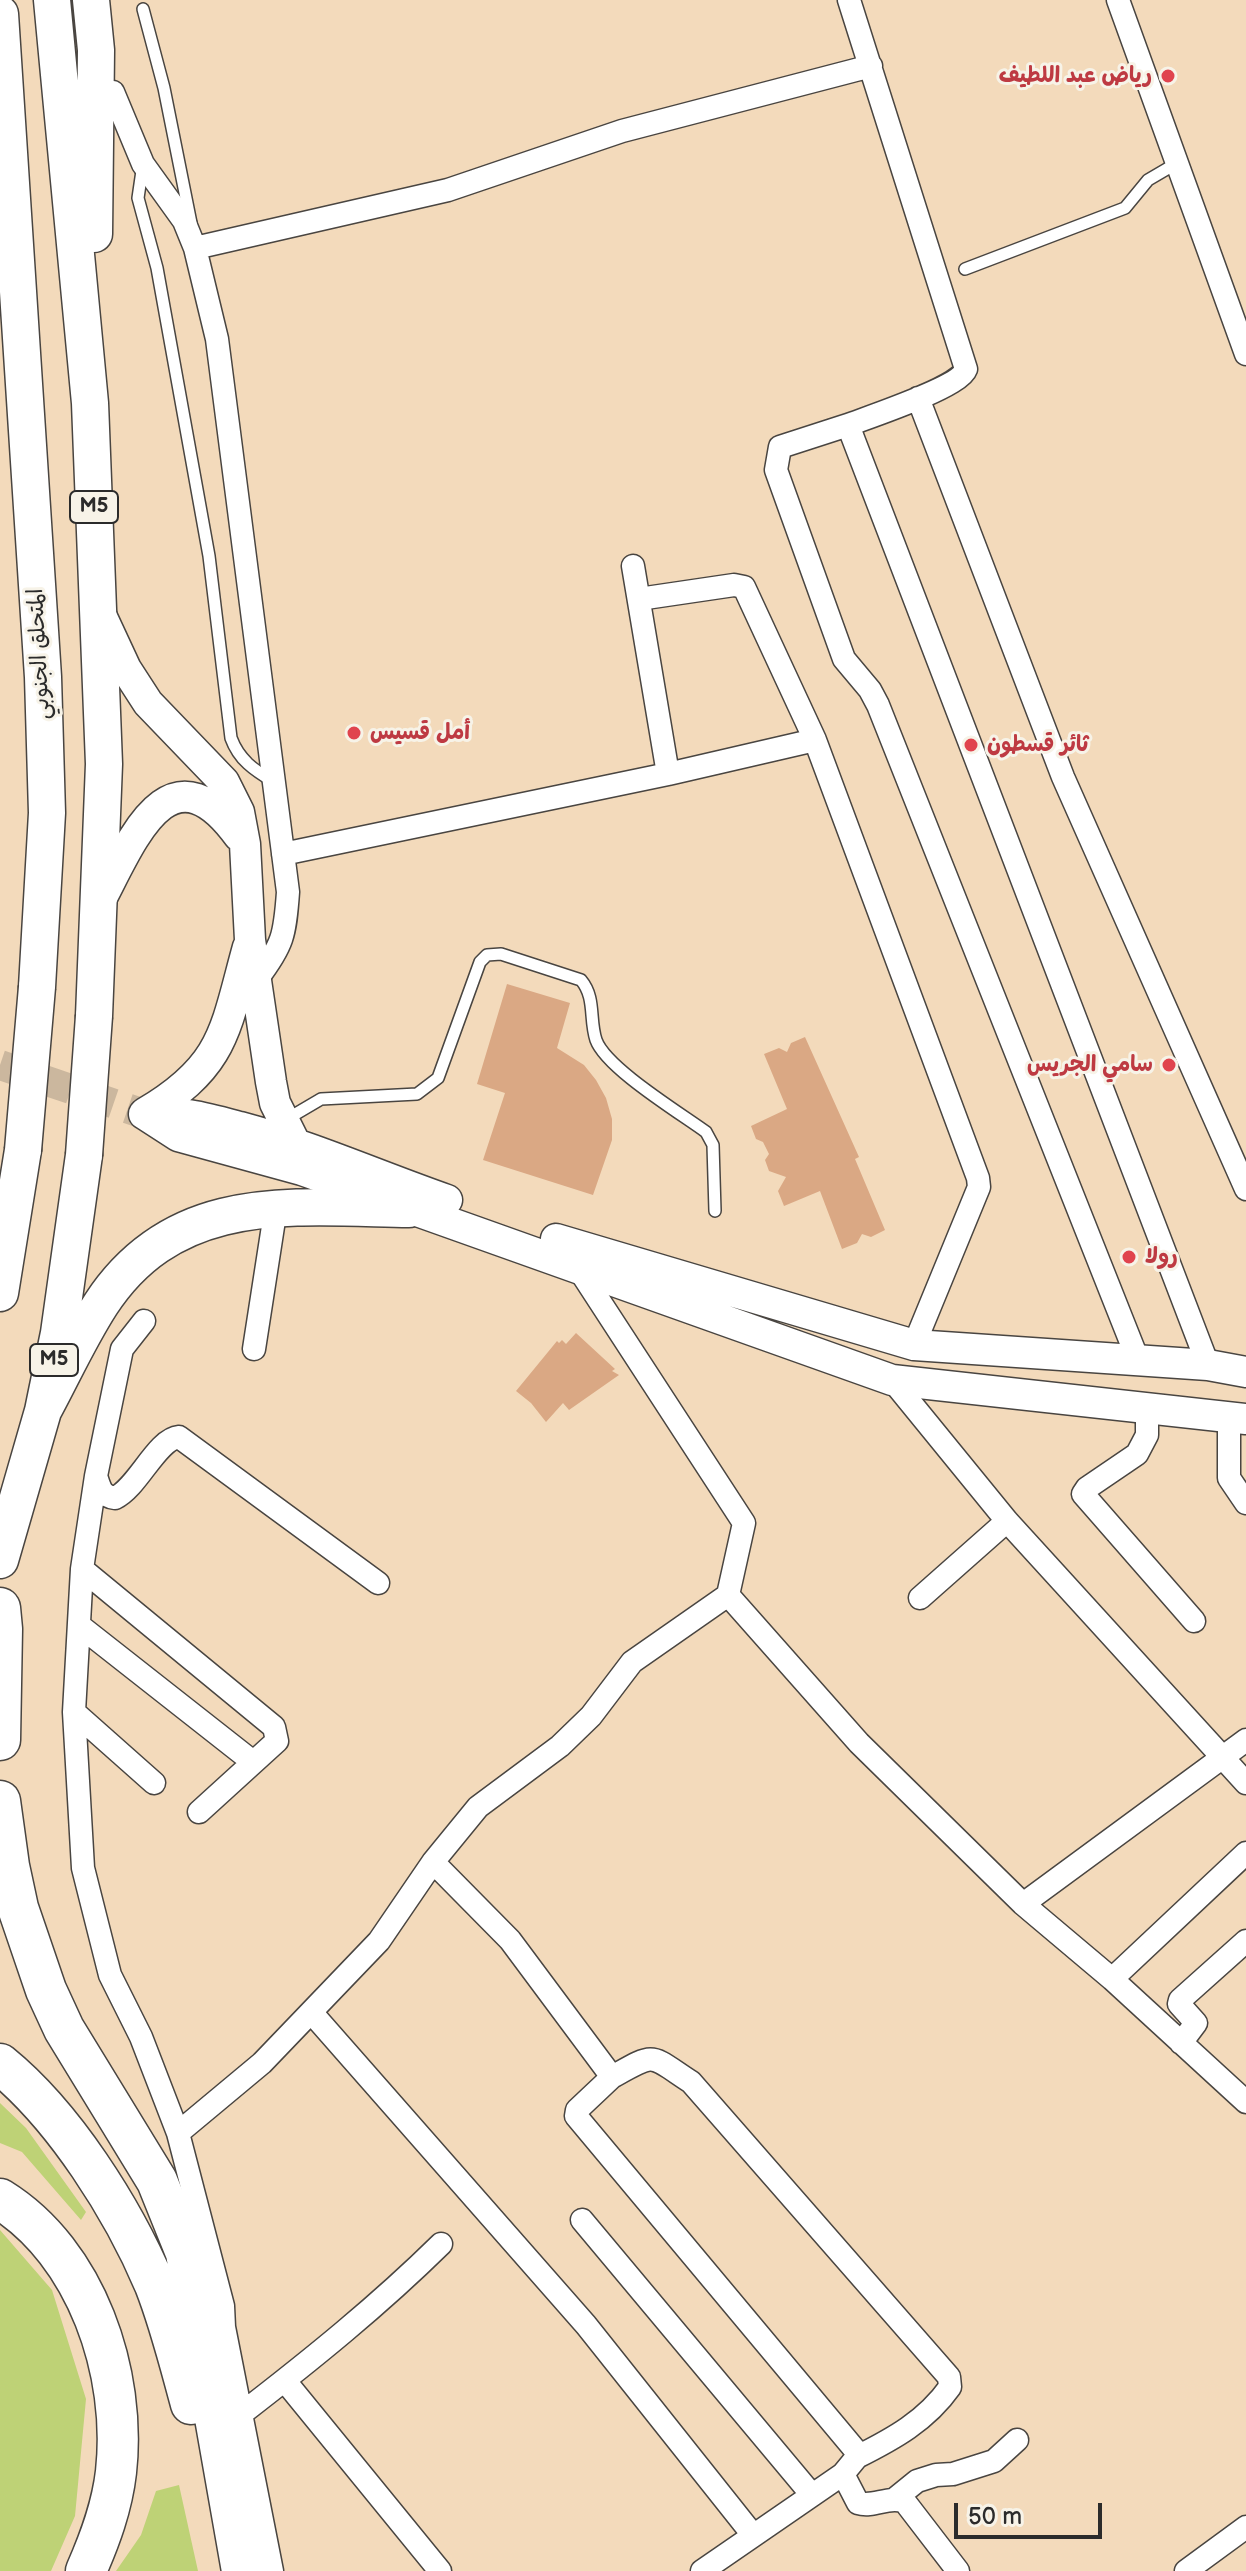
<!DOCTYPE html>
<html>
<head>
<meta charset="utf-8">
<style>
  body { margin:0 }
  #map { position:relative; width:1246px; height:2571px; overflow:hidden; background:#f3dabb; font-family:"Balsamiq Sans",sans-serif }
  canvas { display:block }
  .scale { position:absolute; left:954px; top:2503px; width:148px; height:36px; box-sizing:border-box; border:4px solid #2b2b2b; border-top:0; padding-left:10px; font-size:24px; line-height:28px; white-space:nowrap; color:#2b2b2b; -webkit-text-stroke:6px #f7f3e8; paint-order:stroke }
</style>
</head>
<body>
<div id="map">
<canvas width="1246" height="2571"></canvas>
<div class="scale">50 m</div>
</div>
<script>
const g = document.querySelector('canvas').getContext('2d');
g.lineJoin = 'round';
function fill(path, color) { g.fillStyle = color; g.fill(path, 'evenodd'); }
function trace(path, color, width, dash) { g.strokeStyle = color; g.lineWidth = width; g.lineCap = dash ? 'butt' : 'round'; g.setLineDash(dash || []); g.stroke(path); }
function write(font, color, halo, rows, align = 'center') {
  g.font = font + ' "Balsamiq Sans","Playpen Sans Arabic",sans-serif'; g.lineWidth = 6; g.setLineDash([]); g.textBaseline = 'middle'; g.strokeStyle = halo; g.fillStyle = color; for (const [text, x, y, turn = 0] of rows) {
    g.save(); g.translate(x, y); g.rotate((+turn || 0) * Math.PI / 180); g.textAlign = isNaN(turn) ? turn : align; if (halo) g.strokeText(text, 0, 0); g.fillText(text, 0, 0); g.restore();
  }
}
fill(new Path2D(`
  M0,2103L26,2128L86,2212L81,2220L22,2152L0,2143Z
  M0,2230L52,2290L86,2399L75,2516L51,2571H0Z
  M179,2485L198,2571H116L141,2535L156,2491Z`), '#bed276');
fill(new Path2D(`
  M507,984L570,1003L557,1048L584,1065L596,1080L606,1098L612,1119V1140L593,1195L483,1160L505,1093L477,1084Z
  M805,1037L859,1157L855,1159L885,1230L871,1237L862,1234L857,1243L842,1249L820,1191L784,1206L778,1191L786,1177L769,1171L765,1160L769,1154L763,1142L756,1139L751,1126L787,1109L764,1054L779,1048L787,1052L791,1043Z
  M576,1333L615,1369L612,1371L619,1375L569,1410L563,1403L546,1422L531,1403L516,1391L557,1341L559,1343L562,1340L566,1344Z`), '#daa884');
trace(new Path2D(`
  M0,1065L144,1114`), '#cbb79e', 30, [30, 15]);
const service = new Path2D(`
  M143,9L164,88L191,223
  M143,164L138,198L157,268L209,556L231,738C239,760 254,770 274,782
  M965,269L1125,208L1148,180L1177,163
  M287,1119L321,1099L417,1094L438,1078L480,962L487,955L501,954L581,980C596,998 589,1019 596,1040C606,1068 680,1113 706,1132L713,1145L715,1211`);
const minor = new Path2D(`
  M849,0L966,369C960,387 869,417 848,425L1208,1365
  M1118,0L1246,354
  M113,92L143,164L184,221L195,248L217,339L288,892C285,935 283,945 257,979
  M195,248L448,190L622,131L871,66
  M918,398L1063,777L1246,1189
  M848,425L780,447L776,470L844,659L870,690L878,705L1138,1360
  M633,566L668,774
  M639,599L734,585L744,587L815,740
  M283,854L668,774L815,740L978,1178L979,1187L914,1345
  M578,1268L744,1523L728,1595L859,1743L1023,1904L1112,1979L1246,2102
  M144,1321L122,1349L96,1476L82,1569L74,1712L83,1868L110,1975L141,2037L178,2133L223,2306L224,2327L204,2351
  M254,1349L276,1207
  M892,1380L1007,1521L1246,1783
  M1147,1409V1435L1137,1454L1087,1488L1083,1494L1194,1621
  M1229,1417V1478L1246,1503
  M96,1476C100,1488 101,1496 115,1498C138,1487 157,1439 179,1437L378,1583
  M82,1569L274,1727L277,1741L199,1812
  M920,1598L1007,1521
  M80,1626L253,1762
  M74,1712L154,1783
  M433,1862L510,1940L612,2077L577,2110L576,2116L856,2451L857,2457L843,2474L858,2503C874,2508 889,2495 905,2502L958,2571
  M1023,1904L1246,1740
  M1112,1979L1246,1853
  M311,2012L586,2325L753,2535
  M1181,2043L1196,2023L1179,2004L1180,2000L1246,1941
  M612,2077C657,2052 648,2054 691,2082L949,2377L950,2387C926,2421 893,2439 857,2457
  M178,2133L262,2063L379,1941L433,1862L478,1807L560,1746L591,1716L632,1662L728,1595
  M582,2220L812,2495
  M224,2327L272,2571
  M285,2381L440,2571
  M241,2414C311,2360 378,2306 441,2244
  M896,2498L917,2481L936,2475L953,2474L994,2461L1017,2440
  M702,2571L843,2474
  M1186,2571L1246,2527`);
const secondary = new Path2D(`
  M100,613L126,669L148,703L224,782L239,812L245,844L250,940L271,1082L275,1103L294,1141
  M99,903C131,843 169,740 239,836
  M145,1113C225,1066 225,1030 248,947
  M144,1114L178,1136L302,1170L892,1380L1246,1419
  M144,1114C178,1110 206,1118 240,1127C311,1146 378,1176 447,1200
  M556,1239L914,1345L1208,1365L1246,1372`);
const trunk = new Path2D(`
  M52,0L90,403L104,764L94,1016
  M91,0L96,50L94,234
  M0,14L43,677L47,813L37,987
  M0,1293L23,1150
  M43,1411C62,1376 79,1338 101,1304C175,1191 292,1207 409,1209
  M0,1560L43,1411L59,1333L84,1155`);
const motorway = new Path2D(`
  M0,1608L2,1629L0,1740
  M0,1801L9,1866L18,1908L46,1990L64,2029L157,2181L186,2253L242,2571
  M0,2064C64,2116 123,2209 155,2285C170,2323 180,2364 191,2404
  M0,2199C87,2253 127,2373 116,2472C112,2507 100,2539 86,2571`);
trace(service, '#494541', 14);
trace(minor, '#494541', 25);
trace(secondary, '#494541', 33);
trace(trunk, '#494541', 39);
trace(motorway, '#494541', 43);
trace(service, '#fff', 11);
trace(minor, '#fff', 22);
trace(secondary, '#fff', 30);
trace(trunk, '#fff', 36);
trace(motorway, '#fff', 40);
const trunkBridge = new Path2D(`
  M23,1150L37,987
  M84,1155L94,1016`);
trace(trunkBridge, '#494541', 39, []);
trace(trunkBridge, '#fff', 36);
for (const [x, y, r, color] of [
  [1168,76,8,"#e0444e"],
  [354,733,8,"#e0444e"],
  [971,745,8,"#e0444e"],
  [1169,1065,8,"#e0444e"],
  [1129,1257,8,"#e0444e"]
]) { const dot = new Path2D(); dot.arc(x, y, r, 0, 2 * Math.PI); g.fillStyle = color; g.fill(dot); trace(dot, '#f7f3e8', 3); }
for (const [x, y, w] of [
  [94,507,48],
  [54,1360,48]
]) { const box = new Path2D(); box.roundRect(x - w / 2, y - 16, w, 32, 6); g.fillStyle = '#f7f3e8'; g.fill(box); trace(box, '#2b2b2b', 2); }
write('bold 20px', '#2b2b2b', null, [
  ["M5",94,507],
  ["M5",54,1360]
]);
write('bold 22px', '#be3a42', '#f7f3e8', [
  ["رياض عبد اللطيف",1152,76,"right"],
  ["أمل قسيس",370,733],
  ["ثائر قسطون",987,745],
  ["سامي الجريس",1153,1065,"right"],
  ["رولا",1145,1257]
], 'left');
write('22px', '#2b2b2b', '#f7f3e8', [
  ["المتحلق الجنوبي",40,654,-93]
]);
</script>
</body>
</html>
